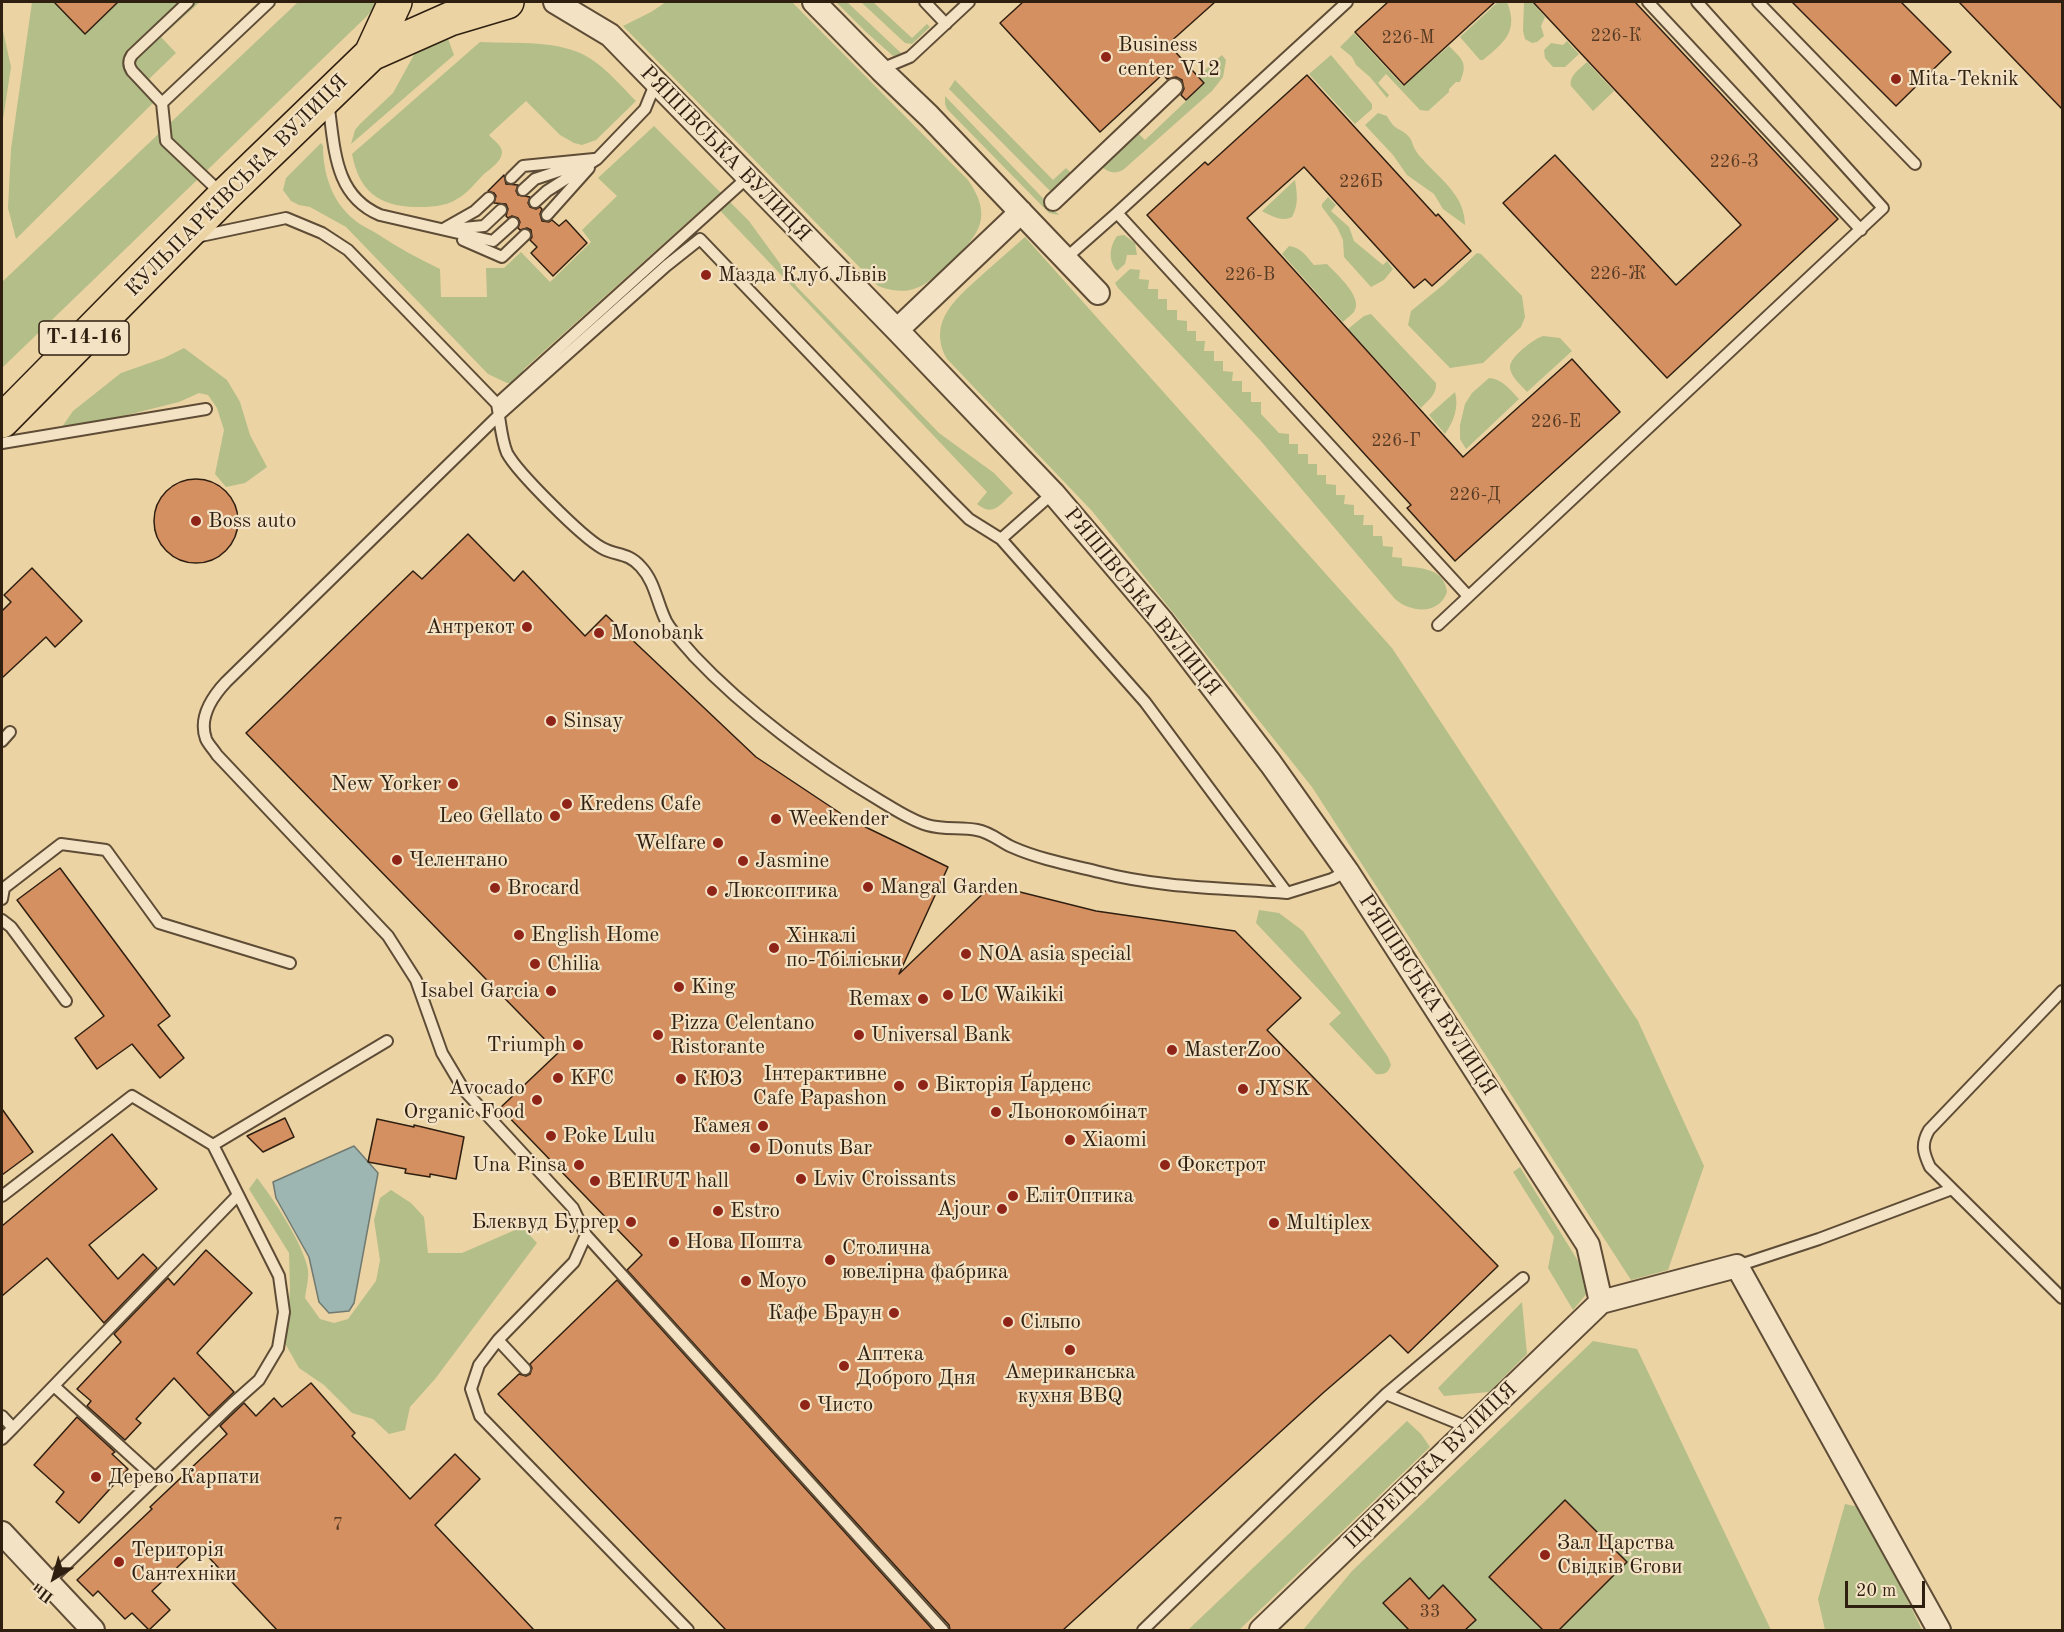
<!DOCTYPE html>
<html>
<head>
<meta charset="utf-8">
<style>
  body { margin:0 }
  #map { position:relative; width:2064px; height:1632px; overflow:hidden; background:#ecd3a3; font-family:"Old Standard TT",serif }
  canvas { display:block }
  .frame { position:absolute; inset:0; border:3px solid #2f1f11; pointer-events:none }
  .north { position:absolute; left:24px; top:1548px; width:60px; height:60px; -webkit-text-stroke:4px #f3e2c3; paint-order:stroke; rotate:217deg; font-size:16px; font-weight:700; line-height:24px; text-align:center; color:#2f1f11 }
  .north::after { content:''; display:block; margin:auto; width:21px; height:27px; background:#2f1f11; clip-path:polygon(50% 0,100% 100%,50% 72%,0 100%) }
  .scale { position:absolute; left:1845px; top:1581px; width:80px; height:27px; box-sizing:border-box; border:3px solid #2f1f11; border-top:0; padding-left:8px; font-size:18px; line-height:21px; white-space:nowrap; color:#2f1f11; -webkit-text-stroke:4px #f3e2c3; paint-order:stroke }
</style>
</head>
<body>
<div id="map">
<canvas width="2064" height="1632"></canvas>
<div class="frame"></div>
<div class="north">Пн</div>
<div class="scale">20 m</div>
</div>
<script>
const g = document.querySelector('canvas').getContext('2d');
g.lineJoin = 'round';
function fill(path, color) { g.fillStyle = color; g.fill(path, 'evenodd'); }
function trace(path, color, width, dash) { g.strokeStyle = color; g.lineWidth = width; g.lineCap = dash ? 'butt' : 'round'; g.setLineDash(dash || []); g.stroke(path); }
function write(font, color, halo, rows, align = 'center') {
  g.font = font + ' "Old Standard TT",serif'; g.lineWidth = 4.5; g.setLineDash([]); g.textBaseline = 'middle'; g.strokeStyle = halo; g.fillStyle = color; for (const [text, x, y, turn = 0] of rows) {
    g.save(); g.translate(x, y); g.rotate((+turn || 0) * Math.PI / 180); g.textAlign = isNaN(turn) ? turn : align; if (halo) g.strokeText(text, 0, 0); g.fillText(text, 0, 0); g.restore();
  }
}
fill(new Path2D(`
  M32,2H54L85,34L118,2H200L161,37L176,53L149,79L162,94L16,239L8,208L11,149Z
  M298,2H379L366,17L2,368V282Z
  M666,2H792L968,180C993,216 980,234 952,261C927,284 914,299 878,286L623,26L651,12Z
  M836,2H847L902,54L893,56L866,32Z
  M861,2H873L912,38L927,24L930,27L912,44L905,43Z
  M1498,2H1507C1519,31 1504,43 1483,60H1480L1460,37Z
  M1524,2H1532L1545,17L1541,26L1544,36L1537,42L1532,43L1525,39L1523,31Z
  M2,26L11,67L2,126Z
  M1354,33L1403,86L1449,46C1463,60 1468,63 1460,82H1456L1449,89V92L1428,111L1420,110L1386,74L1378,83L1389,95L1387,98L1370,77L1356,65L1352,57L1340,47Z
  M447,36L454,55L351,144L355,130L360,124L393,93L415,53Z
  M1567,41L1579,54L1565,67H1553L1545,58L1544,50L1551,43L1563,45Z
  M480,42C515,44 561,39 591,59C608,70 622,87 636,101L596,140L582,145L574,143L560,135L526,101L489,135C493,140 503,146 502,153C501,162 490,169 484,174C476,182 467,194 457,199C444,207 430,207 416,207C378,206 359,191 352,154Z
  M1222,55L1226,60L1223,77L1212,91L1123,170C1115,174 1109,173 1102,167L1139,134L1145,140L1205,83L1198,76Z
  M1331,55L1372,104V109L1355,124L1309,74Z
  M1587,62L1614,91L1593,111L1571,86C1569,75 1580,69 1587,62Z
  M955,80L1053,180L1066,168L1072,174L1052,193L949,89Z
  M945,96L1059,215L1049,213L947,109L945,104Z
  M1378,113L1387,116C1396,133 1400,126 1410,138C1413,143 1413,147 1416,151C1418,155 1423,159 1425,162C1443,181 1465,197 1465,225L1443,209L1434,194L1407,175L1393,155L1365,125Z
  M654,126L749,221L797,287L939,433L994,473L1013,493C1001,503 994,518 977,504L987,492L711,201L524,369L515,383H507L488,374L346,227L310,207L299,205L291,201L283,190L286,178L321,143L323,146C323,172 331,199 351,217C359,225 370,229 379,235C399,248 419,259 440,269L441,297H487L486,268H504L521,252L550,282L591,242L582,230L617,196L598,178Z
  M1295,180C1297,194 1299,204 1292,217C1282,222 1271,216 1262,211Z
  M1328,197L1336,205L1331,211L1349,227L1354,241L1383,265L1387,261L1393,269L1384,280L1371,287L1344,257L1343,240L1337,227L1322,207V204Z
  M1124,235L1135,243L1137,255H1127L1125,264L1117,271C1108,261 1109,247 1117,236Z
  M1025,237L1392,648L1638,1021L1704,1166L1668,1270L1631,1280L1312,787L1092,511L947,359C926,321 958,297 983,274C997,262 1011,249 1025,237Z
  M1289,246C1302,248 1306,256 1314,265L1327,264C1336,274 1364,297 1354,312C1351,315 1346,319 1343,322L1282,254Z
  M1477,253L1481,254L1522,296L1525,317L1521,327L1483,363L1450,368L1408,325L1411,311L1443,285Z
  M1130,269L1140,270L1139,279L1149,280L1148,289H1158V299H1167V310H1177V320L1187,321V331H1196V341H1205L1204,351H1214V361H1223V371L1233,372L1232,381H1242V392H1251V402H1261V414L1279,433L1289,434V444H1298V454H1308V464H1317V475H1326V484L1336,485V495H1345L1344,504L1354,505V515H1364L1363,525H1373V536H1382L1383,546L1393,547L1392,557L1402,558V566C1421,568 1444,568 1447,592C1439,615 1411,613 1395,599L1260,440L1118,288L1115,283Z
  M1371,314L1436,383C1437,395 1428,400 1421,408L1348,329L1364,316Z
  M1543,336L1560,338L1572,351L1527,392C1521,385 1511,377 1510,368C1509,357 1534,339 1543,336Z
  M184,348L227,380L240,402L250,435L267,467L245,483L226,487L215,474L224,430L217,408L208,395L199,393L179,402L127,415L85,433L62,427L73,411L121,373L164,358Z
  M1489,378C1503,379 1510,390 1519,399L1466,449L1460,439V425L1465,404L1472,393Z
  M1455,392C1459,407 1454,421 1445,434L1429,415Z
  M1259,910L1279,913L1303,931L1388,1057L1391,1065C1388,1073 1385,1075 1376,1074L1329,1024L1341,1013L1256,923Z
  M1520,1167L1578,1261L1588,1292L1573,1310L1548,1268L1554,1237L1513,1172Z
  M257,1178C273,1198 304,1245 308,1270C309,1279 306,1289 305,1298L320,1319L334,1323L348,1319L376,1281L380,1260L374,1220L380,1198L391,1190L411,1203L424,1217L428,1253H462L522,1227L537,1243L435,1379L410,1407L405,1430L389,1434L373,1419L352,1413L324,1385L299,1368L286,1345L290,1289L289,1253L249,1189Z
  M1522,1302L1527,1354L1489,1392L1444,1396L1438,1388Z
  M1593,1341L1637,1349L1771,1630H1303L1352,1571Z
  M1407,1421L1421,1434L1430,1447L1239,1630H1188Z
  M1845,1504L1863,1508L1922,1630H1825L1818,1599Z`), '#b3be89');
const water = new Path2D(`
  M354,1146L378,1173L354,1303L349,1311L329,1313L319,1302L309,1257L276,1198L273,1182Z`);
fill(water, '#9db6b1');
trace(water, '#717a71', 1.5);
const building = new Path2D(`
  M54,2H118L85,34Z
  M1023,2H1215L1168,44L1204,83L1186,100L1181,95L1184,89L1182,80L1176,77L1167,79L1163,74L1100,132L1000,23Z
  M1388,2H1495L1404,85L1355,32Z
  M1533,2H1635L1838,219L1667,378L1503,203L1555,155L1676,285L1741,225Z
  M1792,2H1901L1951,52L1896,106Z
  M1959,2H2062V109Z
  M1307,75L1436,216L1438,214L1471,251L1432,286L1425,279L1414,288L1304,167L1247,218L1463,457L1572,359L1620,412L1455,561L1407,508L1411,505L1147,215L1205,162L1208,165Z
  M504,175L506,184L518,185L516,191L518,195L530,197L528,203L530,207L536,209L540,207L542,209L540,214L542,221L549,222L552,220L559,226L566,220L587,243L553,276L531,253L537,247L530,240L532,237L531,230L527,228L520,230L518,228L520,222L518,218L512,216L508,218L506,216L508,209L506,204L494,203L496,196L494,193L488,191Z
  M154 521a42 42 0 1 1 84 0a42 42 0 1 1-84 0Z
  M468,534L514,581L523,571L585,636L606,615L756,757L849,819L948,867L899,974L992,885L1096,911L1235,931L1301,998L1267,1030L1498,1266L1408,1353L1390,1335L1323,1393L1063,1630H950L949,1625L627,1270L642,1255L500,1108L558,1053L246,733L413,571L422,579Z
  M32,568L82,621L55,647L46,637L2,678V611L11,602L4,595Z
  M60,868L170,1016L158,1025L184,1058L160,1078L132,1044L97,1069L75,1038L104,1016L17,900Z
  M2,1109L33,1152L2,1175Z
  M285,1118L294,1137L263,1152L247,1136Z
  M377,1119L414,1127V1125L464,1137L456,1179L430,1174V1177L405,1173L406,1169L368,1162Z
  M112,1134L157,1189L89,1245L118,1279L143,1254L157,1268L104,1323L47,1258L2,1296V1226Z
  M206,1250L252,1293L197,1353L234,1392L209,1416L174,1378L136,1419L141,1423L125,1440L87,1406L91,1401L77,1389L121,1342L114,1334L168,1278L174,1285Z
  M617,1280L933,1630H726L498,1394L519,1374L526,1376L530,1374L532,1368L530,1364Z
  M311,1383L355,1433L352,1436L410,1499L455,1454L480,1479L435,1525L534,1630H277L199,1547L152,1591L170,1610L149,1630L132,1613L125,1619L98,1591L93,1596L77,1580L152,1509L150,1507L227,1434L220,1426L244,1403L256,1416L274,1398L282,1407Z
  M77,1417L115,1452L112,1454L128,1469L79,1523L56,1502L64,1492L34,1465Z
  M1565,1500L1627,1562L1559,1630H1543L1489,1577Z
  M1410,1578L1429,1599L1443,1585L1476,1620L1465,1630H1409L1383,1603Z`);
fill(building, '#d49060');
trace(building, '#2f1f11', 1.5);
const service = new Path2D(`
  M188,2L132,55C128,61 128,65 132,71L162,103L166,141L222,194
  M925,2L946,24
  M1648,2L1861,230
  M1758,2L1915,164
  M881,69L910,57L969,2
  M328,102C335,147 333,195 380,215L493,241L513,223
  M162,103L269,2
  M511,178L523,166L594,159
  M523,190L535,179L577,165
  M535,202L547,191L597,159L645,109L656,82
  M1117,213L1468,596
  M547,215L589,168
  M445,228L475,211L489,198
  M453,229L484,226L501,210
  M196,237L286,218L322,233L348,250L497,404C500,419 501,439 507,453C517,472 582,537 602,548C616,556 628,552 641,567C655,582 657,603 666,621C673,634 685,645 694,656C745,710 815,762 879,800C894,809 910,820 927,825C944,830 960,827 977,830C990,832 1001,842 1012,847C1039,859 1070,865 1099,872C1160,888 1224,888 1287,893L1145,702L1001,539L969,519L949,499L700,239L666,266L499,415L226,682C212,697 198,717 206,739C208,744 214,750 217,755L388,936L416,980L442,1053L464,1090L573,1208L586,1235L574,1262L498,1340L525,1369
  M463,240L502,257L525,235
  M1066,258L1117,213L1347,2
  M497,404L748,177
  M2,443L206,409
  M1001,539L1053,493
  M1438,625L1883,208L1697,2
  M2,741L10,732
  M1287,893L1332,879L1347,871
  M2,899L4,888L61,844L106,850L159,923L290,963
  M2,920L11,927L66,1001
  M2062,991L1929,1130C1921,1144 1923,1152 1930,1167L2062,1298
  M213,1145L387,1041
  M2,1196L132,1096L213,1145L279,1276L284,1312L278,1348L259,1380L232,1404L47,1583
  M586,1235L943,1630
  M1737,1266L1819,1239L1952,1189
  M498,1340L479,1365L471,1389L480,1416L688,1630
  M54,1386L155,1478
  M1386,1394L1470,1428
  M2,1416L13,1428L2,1439
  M13,1428L238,1195
  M1143,1630L1386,1394L1523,1278`);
const pedestrian = new Path2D(`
  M1053,202L1174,87`);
const minor = new Path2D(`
  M555,2L610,35L897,330L1053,493L1162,621L1271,764L1347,871L1588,1245L1601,1302
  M814,2L881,70L929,116L1098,293
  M897,330L1021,212
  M2,1533L93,1630
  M1261,1630L1601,1302L1737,1266L1939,1630`);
const primary = new Path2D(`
  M371,54L395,2
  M2,421L224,196L371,54L450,19L507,2`);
trace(service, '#5e4c36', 14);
trace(pedestrian, '#5e4c36', 20);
trace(minor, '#5e4c36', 26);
trace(primary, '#2f1f11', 36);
trace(service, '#f3e2c3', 10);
trace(pedestrian, '#f3e2c3', 16);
trace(minor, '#f3e2c3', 22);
trace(primary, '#ecd3a3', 33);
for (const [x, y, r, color] of [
  [1106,57,6,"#8f2418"],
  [1896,79,6,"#8f2418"],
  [706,275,6,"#8f2418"],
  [196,521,6,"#8f2418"],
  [527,627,6,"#8f2418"],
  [599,633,6,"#8f2418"],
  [551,721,6,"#8f2418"],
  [453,784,6,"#8f2418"],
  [567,804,6,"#8f2418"],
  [555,816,6,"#8f2418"],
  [776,819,6,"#8f2418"],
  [718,843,6,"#8f2418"],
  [397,860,6,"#8f2418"],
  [743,861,6,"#8f2418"],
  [868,887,6,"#8f2418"],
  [495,888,6,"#8f2418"],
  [712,891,6,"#8f2418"],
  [519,935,6,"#8f2418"],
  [774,948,6,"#8f2418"],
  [966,954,6,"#8f2418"],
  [535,964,6,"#8f2418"],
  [679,987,6,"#8f2418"],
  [551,991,6,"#8f2418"],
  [948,995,6,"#8f2418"],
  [923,999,6,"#8f2418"],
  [658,1035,6,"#8f2418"],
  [859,1035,6,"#8f2418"],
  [578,1045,6,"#8f2418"],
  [1172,1050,6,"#8f2418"],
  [558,1078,6,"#8f2418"],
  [681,1079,6,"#8f2418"],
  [923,1085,6,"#8f2418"],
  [899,1086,6,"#8f2418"],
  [1243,1089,6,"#8f2418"],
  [537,1100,6,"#8f2418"],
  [996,1112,6,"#8f2418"],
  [763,1126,6,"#8f2418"],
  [551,1136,6,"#8f2418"],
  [1070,1140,6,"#8f2418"],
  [755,1148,6,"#8f2418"],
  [579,1165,6,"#8f2418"],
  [1165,1165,6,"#8f2418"],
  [801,1179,6,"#8f2418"],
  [595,1181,6,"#8f2418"],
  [1013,1196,6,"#8f2418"],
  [1002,1209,6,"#8f2418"],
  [718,1211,6,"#8f2418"],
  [631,1222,6,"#8f2418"],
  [1274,1223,6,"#8f2418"],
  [674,1242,6,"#8f2418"],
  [830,1260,6,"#8f2418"],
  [746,1281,6,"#8f2418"],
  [894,1313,6,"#8f2418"],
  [1008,1322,6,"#8f2418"],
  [1070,1350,6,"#8f2418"],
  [844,1366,6,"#8f2418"],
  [805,1405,6,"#8f2418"],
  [96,1477,6,"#8f2418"],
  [1545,1555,6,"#8f2418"],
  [119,1562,6,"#8f2418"]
]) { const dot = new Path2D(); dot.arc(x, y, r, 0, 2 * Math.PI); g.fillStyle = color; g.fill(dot); trace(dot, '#f3e2c3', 2); }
write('18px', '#583b25', null, [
  ["226-К",1616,36],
  ["226-М",1408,38],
  ["226-З",1734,162],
  ["226Б",1361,182],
  ["226-Ж",1618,274],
  ["226-В",1250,275],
  ["226-Е",1556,422],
  ["226-Г",1396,441],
  ["226-Д",1475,495],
  ["7",338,1525],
  ["33",1430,1612]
]);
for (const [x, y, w] of [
  [84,338,90]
]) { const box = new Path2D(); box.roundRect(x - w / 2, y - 17, w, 34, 4.5); g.fillStyle = '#f3e2c3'; g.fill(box); trace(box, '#2f1f11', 1.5); }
write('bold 20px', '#2f1f11', null, [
  ["Т-14-16",84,338]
]);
write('21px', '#2f1f11', '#f3e2c3', [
  ["Business",1118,45],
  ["center V12",1118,69],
  ["Mita-Teknik",1908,79],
  ["Мазда Клуб Львів",718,275],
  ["Boss auto",208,521],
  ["Антрекот",515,627,"right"],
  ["Monobank",611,633],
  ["Sinsay",563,721],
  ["New Yorker",441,784,"right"],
  ["Kredens Cafe",579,804],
  ["Leo Gellato",543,816,"right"],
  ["Weekender",788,819],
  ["Welfare",706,843,"right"],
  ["Челентано",409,860],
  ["Jasmine",755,861],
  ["Mangal Garden",880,887],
  ["Brocard",507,888],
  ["Люксоптика",724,891],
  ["English Home",531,935],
  ["Хінкалі",786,936],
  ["по-Тбіліськи",786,960],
  ["NOA asia special",978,954],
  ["Chilia",547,964],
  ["King",691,987],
  ["Isabel Garcia",539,991,"right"],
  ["LC Waikiki",960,995],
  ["Remax",911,999,"right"],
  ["Pizza Celentano",670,1023],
  ["Ristorante",670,1047],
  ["Universal Bank",871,1035],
  ["Triumph",566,1045,"right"],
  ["MasterZoo",1184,1050],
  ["Інтерактивне",887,1074,"right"],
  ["Cafe Papashon",887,1098,"right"],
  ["KFC",570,1078],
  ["КЮЗ",693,1079],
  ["Вікторія Ґарденс",935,1085],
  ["Avocado",525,1088,"right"],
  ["Organic Food",525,1112,"right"],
  ["JYSK",1255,1089],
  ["Льонокомбінат",1008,1112],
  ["Камея",751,1126,"right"],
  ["Poke Lulu",563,1136],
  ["Xiaomi",1082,1140],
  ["Donuts Bar",767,1148],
  ["Una Pinsa",567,1165,"right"],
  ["Фокстрот",1177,1165],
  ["Lviv Croissants",813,1179],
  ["BEIRUT hall",607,1181],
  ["ЕлітОптика",1025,1196],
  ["Ajour",990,1209,"right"],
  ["Estro",730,1211],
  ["Блеквуд Бургер",619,1222,"right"],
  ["Multiplex",1286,1223],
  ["Нова Пошта",686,1242],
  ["Столична",842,1248],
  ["ювелірна фабрика",842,1272],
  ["Moyo",758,1281],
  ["Кафе Браун",882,1313,"right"],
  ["Сільпо",1020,1322],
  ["Аптека",856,1354],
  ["Доброго Дня",856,1378],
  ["Американська",1070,1372,"center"],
  ["кухня BBQ",1070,1396,"center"],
  ["Чисто",817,1405],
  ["Дерево Карпати",108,1477],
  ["Зал Царства",1557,1543],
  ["Свідків Єгови",1557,1567],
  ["Територія",131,1550],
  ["Сантехніки",131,1574]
], 'left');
write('21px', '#2f1f11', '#f3e2c3', [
  ["РЯШІВСЬКА ВУЛИЦЯ",725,154,46],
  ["КУЛЬПАРКІВСЬКА ВУЛИЦЯ",237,186,-45],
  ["РЯШІВСЬКА ВУЛИЦЯ",1142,602,51],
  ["РЯШІВСЬКА ВУЛИЦЯ",1427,995,57],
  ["ЩИРЕЦЬКА ВУЛИЦЯ",1431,1466,-44]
]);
</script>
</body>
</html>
